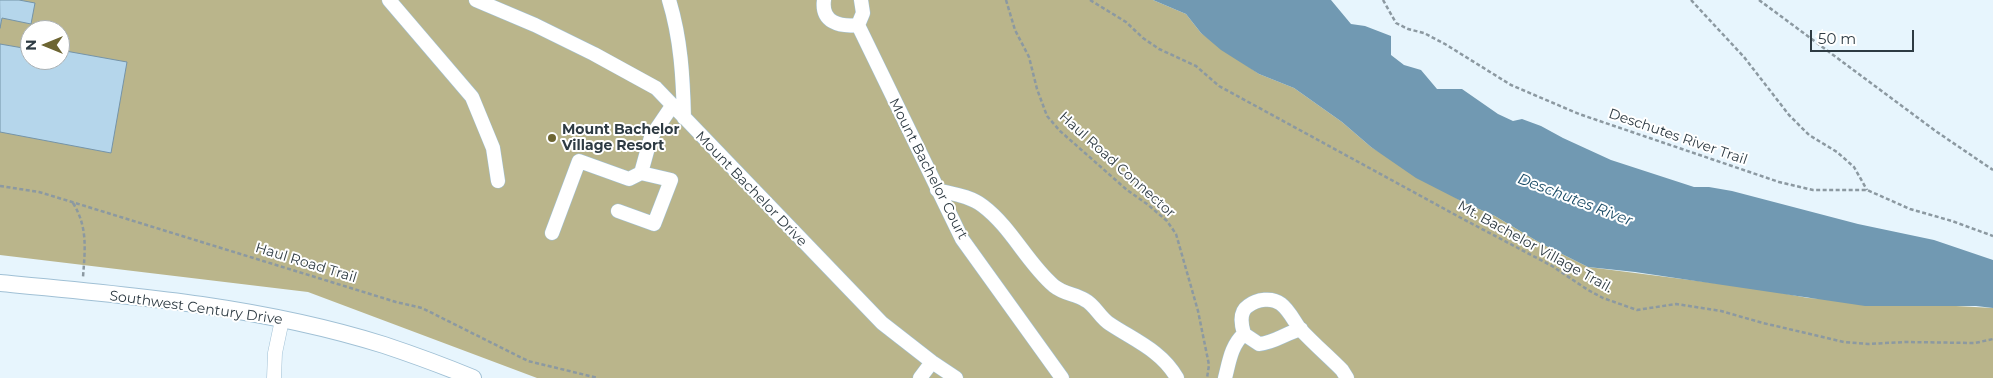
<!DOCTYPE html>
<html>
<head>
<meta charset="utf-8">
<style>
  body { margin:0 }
  #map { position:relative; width:1993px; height:378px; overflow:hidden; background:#e7f5fd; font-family:Montserrat,sans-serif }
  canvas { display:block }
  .north { position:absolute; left:20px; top:20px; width:50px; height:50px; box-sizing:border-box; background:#fff; border:1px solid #abb1b4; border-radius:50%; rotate:270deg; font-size:14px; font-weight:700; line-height:20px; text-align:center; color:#2e3b43 }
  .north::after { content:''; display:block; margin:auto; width:18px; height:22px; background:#6d6532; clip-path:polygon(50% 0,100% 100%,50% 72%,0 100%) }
  .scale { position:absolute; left:1810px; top:30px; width:104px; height:22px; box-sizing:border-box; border:2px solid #2e3b43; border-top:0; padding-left:6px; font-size:15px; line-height:18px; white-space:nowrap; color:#2e3b43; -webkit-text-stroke:4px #fff; paint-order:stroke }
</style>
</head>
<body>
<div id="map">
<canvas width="1993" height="378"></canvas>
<div class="north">N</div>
<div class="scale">50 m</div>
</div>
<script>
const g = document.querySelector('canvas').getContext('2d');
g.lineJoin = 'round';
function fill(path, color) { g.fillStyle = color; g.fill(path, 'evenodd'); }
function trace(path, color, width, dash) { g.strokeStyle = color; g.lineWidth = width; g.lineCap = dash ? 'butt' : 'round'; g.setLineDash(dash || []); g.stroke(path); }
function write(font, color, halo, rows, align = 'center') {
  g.font = font + ' Montserrat,sans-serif'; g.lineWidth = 4; g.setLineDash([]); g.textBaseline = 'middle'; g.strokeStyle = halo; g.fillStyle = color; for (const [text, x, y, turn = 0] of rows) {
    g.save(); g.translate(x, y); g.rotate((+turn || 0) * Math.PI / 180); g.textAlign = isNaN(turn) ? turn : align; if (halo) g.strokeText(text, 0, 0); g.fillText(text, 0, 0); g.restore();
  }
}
fill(new Path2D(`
  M0,0H1153L1186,14L1201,33L1259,74L1294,88L1342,122L1371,147L1463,202L1495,216L1542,244L1588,267L1761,289L1808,298L1993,308V378H537L308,292L0,255ZM30,30H60V60H30Z`), '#bab58b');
fill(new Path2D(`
  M1153,0H1331L1351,24L1365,26L1391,36V55L1404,65L1421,70L1437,89H1462L1498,114L1513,121L1522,119L1541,126L1563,138L1611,160L1694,187H1709L1732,191L1858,224L1934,240L1993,260V308L1976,306H1865L1635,272L1588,267L1542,244L1495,216L1463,202L1416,178L1371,147L1342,122L1294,88L1259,74L1221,50L1201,33L1186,14Z`), '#7199b2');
const building = new Path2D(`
  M0,0H19L35,3L31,24L2,18L0,28Z
  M24,43L30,44V60H60V50L127,62L111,153L0,132V44L23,48Z`);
fill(building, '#b5d6eb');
trace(building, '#7594a8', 1);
const minor = new Path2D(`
  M389,0L472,97L493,148L498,181
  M476,0L535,25L594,54L656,88L882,323L932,362L956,378
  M669,0C681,39 683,78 684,118
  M824,0C821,22 839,27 858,25
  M858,25L962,239L1062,378
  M858,25L863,13L861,0
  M937,190C953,194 970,196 983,206C1012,228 1027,263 1054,286C1064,294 1075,294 1085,300C1095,305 1100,318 1110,324C1134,340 1162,351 1177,378
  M618,211L654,224L671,180L641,173L651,137L672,106
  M552,233L579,161L629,179L641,173
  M1301,329C1286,333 1274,343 1259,344L1244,334C1241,324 1239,312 1248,306C1257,299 1272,297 1281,304C1289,310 1294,321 1300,329C1313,343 1328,356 1342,370L1347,378
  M274,378L275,353L282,320
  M920,378L932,362
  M1225,378C1229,363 1231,345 1244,334`);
const major = new Path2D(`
  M0,283C129,295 260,306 384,345C414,355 444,366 473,378`);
trace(minor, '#a0c0d5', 15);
trace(major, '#a0c0d5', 18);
trace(new Path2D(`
  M1006,0L1015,30L1029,57L1037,89L1047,116L1060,131L1127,190L1147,204L1167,221L1176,234L1198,311L1209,365L1207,378
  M1090,0L1126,22L1143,38L1159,49L1196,66L1219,86L1463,219L1552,266L1588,290L1603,298L1637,310L1676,304L1721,311L1763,323L1844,342L1868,344L1905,342L1975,343L1993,339
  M1383,0L1396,23L1408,29L1424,33L1445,44L1511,85L1579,114L1779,182L1813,190H1867L1910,209L1952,221L1993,236
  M1691,0L1744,57L1789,115L1809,135L1837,152L1854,167L1867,190
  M1759,0L1937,132L1993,170
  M0,186L39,192L72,202L396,302L422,308L528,361L598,378
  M73,203C88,227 85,250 83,277`), '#8c99a1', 2.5, [4, 2.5]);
trace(minor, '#fff', 14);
trace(major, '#fff', 16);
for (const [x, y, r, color] of [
  [552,138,5,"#6d6532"]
]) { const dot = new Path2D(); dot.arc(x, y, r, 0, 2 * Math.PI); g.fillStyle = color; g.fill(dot); trace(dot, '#fff', 2); }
write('bold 14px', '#2e3b43', '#fff', [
  ["Mount Bachelor",562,130],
  ["Village Resort",562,146]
], 'left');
write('14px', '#2e3b43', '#fff', [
  ["Deschutes River Trail",1678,137,19],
  ["Haul Road Connector",1117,165,42],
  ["Mount Bachelor Court",928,169,63],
  ["Mount Bachelor Drive",751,189,46],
  ["Mt. Bachelor Village Trail.",1535,247,29],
  ["Haul Road Trail",306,263,17],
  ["Southwest Century Drive",196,308,8]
]);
write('italic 15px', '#184a65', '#fff', [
  ["Deschutes River",1575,200,21]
]);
</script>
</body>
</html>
